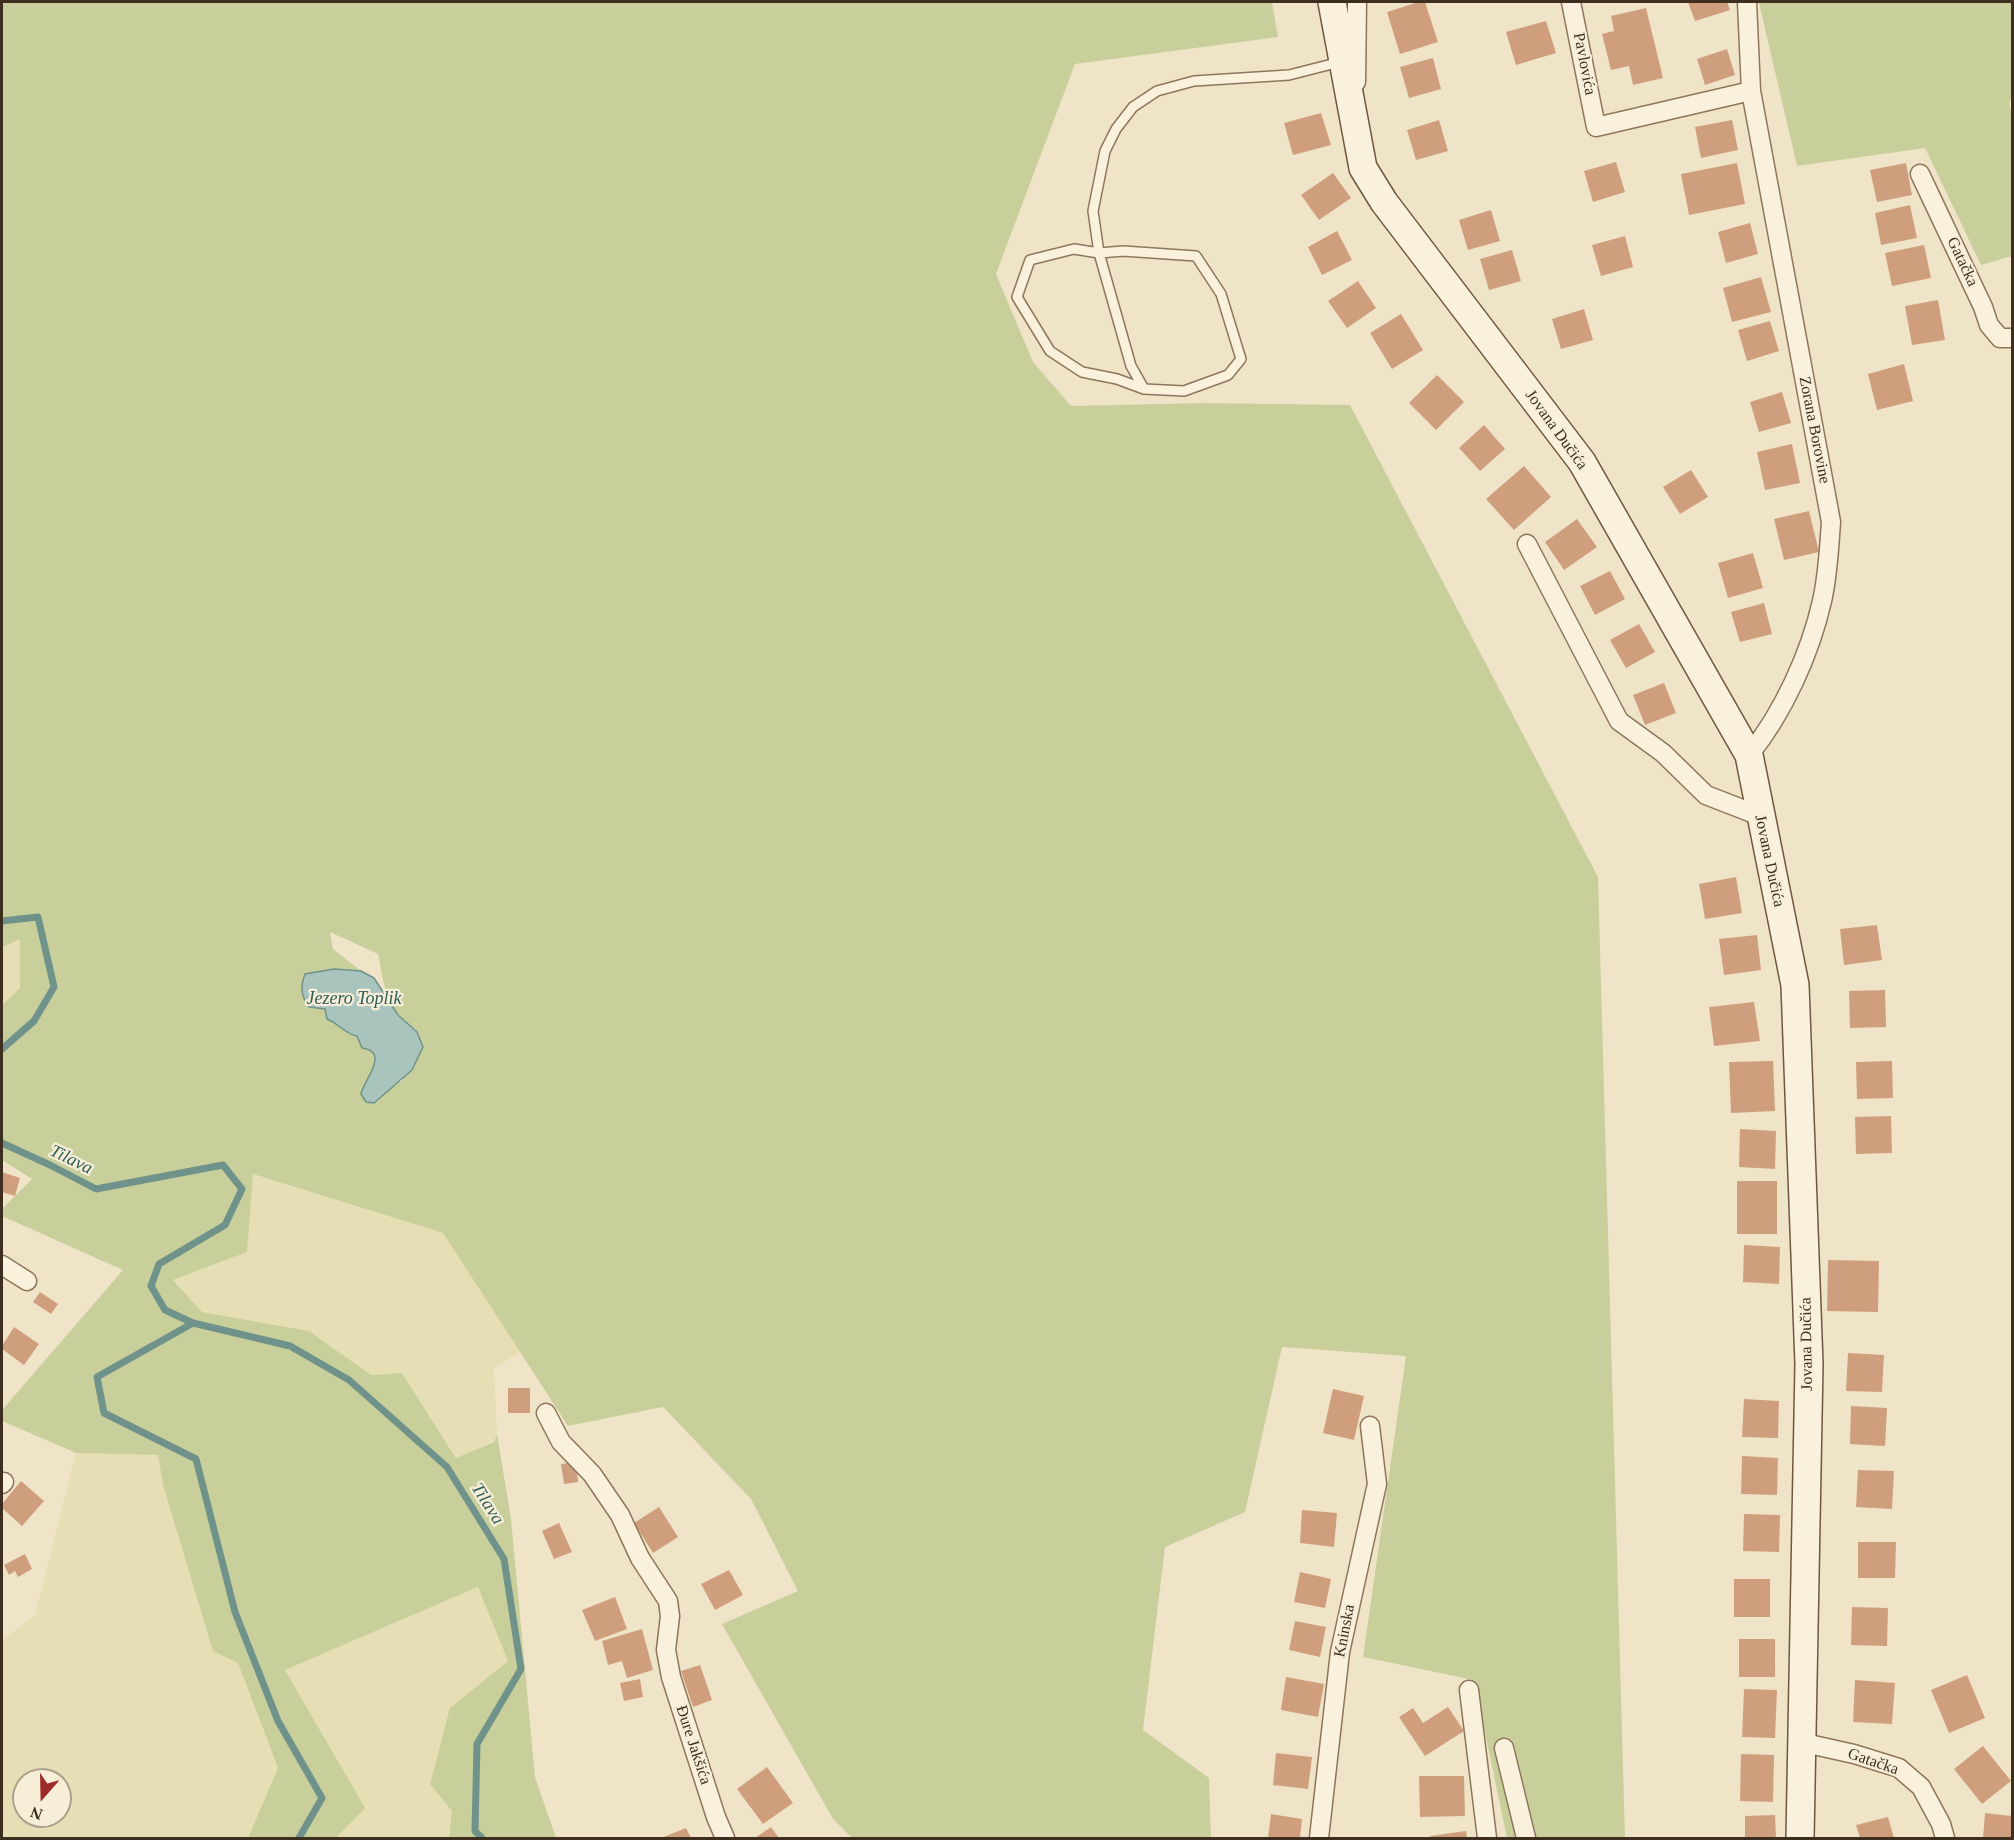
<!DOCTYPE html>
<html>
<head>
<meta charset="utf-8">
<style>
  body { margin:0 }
  #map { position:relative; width:2014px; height:1840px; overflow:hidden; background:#f0e4c8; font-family:Georgia,serif }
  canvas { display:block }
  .frame { position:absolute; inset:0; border:3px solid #3d2e20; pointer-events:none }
  .north { position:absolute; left:12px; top:1768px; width:60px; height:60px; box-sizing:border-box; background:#f7eed8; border:2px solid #ada18e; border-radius:50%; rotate:200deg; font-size:16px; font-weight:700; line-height:24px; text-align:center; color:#3d2e20 }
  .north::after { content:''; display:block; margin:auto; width:21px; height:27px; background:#9e2a2b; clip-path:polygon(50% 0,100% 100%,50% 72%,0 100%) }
</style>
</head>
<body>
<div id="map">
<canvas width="2014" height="1840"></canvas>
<div class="frame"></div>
<div class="north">N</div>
</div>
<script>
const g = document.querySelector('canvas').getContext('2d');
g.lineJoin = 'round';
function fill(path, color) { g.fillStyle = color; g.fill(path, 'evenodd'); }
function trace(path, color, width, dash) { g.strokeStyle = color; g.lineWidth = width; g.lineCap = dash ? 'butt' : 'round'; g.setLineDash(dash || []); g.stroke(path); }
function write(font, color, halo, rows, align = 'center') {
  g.font = font + ' Georgia,serif'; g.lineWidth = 4.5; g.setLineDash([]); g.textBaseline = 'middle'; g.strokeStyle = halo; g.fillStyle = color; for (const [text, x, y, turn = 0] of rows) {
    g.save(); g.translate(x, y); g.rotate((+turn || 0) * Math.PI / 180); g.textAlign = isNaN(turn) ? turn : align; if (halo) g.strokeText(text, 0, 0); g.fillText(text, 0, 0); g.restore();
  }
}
fill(new Path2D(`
  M21,938L20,988L2,1005V947Z
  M252,1174L443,1233L520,1352L494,1369L497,1434L494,1441L457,1458L402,1373L371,1375L309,1331L202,1312L173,1280L247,1252Z
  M76,1453L158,1455L163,1485L238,1663L278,1769L248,1838H2V1640L35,1615ZM24,1780H60V1816H24Z
  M479,1587L508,1661L450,1708L453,1811L449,1838H336L364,1808L285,1670Z`), '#e6deb5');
fill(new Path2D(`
  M2,2H1272L1278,37L1075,64L996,274L1033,362L1071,406L1203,403L1350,405L1598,877L1625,1838H1507L1474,1680L1363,1657L1406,1356L1282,1347L1245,1512L1165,1547L1143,1730L1209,1778L1211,1838H852L833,1819L722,1624L798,1591L751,1499L663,1407L568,1426L443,1233L253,1174L247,1252L173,1280L202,1312L309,1331L371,1375L402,1373L456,1458L494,1442L497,1434L511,1519L535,1777L556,1838H449L452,1811L430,1784L450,1708L508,1661L478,1587L285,1670L365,1808L336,1838H248L278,1768L238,1663L213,1651L163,1485L158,1455L76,1453L2,1421V1410L123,1270L2,1216V1209L32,1179L2,1160V1005L20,988V939L2,947ZM330,932L378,954C384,981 384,1005 407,1022L403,1080L389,1089L374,1103L361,1090C370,1078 386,1051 362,1048L357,1036C346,1034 338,1023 328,1019V1014L305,974L334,969L361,971L333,949Z
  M1763,2H2012V97L2009,103L2012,115V256L1981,265L1925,148L1797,166L1759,3Z`), '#c9cf9b');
const water = new Path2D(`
  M334,969L361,971L374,978L398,1015L417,1032L423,1047L412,1070L374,1103L366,1102L361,1094C363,1081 391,1052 362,1048L357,1036C345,1034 338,1023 327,1019L325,1009L309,1007C301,996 300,987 305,974Z`);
fill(water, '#a9c4bc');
trace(water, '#6f938a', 1.5);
trace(new Path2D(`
  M2,921L38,917L54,987L34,1021L2,1049
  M2,1143L50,1165L96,1189L223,1165L242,1189L225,1225L159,1264L151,1286L165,1310L193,1323L97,1377L104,1413L196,1459L235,1612L278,1721L322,1798L299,1838
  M193,1323L290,1346L349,1380L447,1467L504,1559L521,1669L477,1744L475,1831L482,1838`), '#6f938a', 7);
fill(new Path2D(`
  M1419,2H1425L1438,42L1400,54L1387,12Z
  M1688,2H1727L1730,10L1695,21Z
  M1646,8L1663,78L1633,85L1629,66L1611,70L1602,34L1614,31L1611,16Z
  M1546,21L1556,53L1516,65L1506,32Z
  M1727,49L1735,75L1705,85L1697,59Z
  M1433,58L1441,89L1409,98L1400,67Z
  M1321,113L1331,145L1293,155L1284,123Z
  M1439,120L1448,151L1416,160L1407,130Z
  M1732,120L1738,150L1701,158L1695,127Z
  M1616,162L1625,192L1593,202L1584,171Z
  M1737,163L1745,204L1689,215L1681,174Z
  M1906,163L1912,195L1877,202L1870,170Z
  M1333,173L1351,198L1319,220L1301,195Z
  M1910,205L1917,238L1881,245L1875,213Z
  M1491,210L1500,241L1468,250L1459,220Z
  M1750,223L1758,254L1726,263L1718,232Z
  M1337,231L1352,260L1322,275L1308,247Z
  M1625,236L1633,267L1601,276L1592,245Z
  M1924,245L1931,278L1892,286L1885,253Z
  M1512,250L1521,281L1489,290L1480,259Z
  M1761,277L1771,312L1732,322L1723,288Z
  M1358,281L1376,308L1347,328L1328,301Z
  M1938,300L1945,340L1912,345L1905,306Z
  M1584,309L1593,340L1561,349L1552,319Z
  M1401,314L1423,350L1392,369L1370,333Z
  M1770,321L1779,351L1747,361L1738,330Z
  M1904,364L1913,401L1877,410L1868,374Z
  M1437,375L1464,402L1436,430L1409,403Z
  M1782,392L1791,423L1759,432L1750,402Z
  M1484,425L1505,449L1480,471L1459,448Z
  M1792,444L1800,483L1765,490L1757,452Z
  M1524,466L1551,497L1514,530L1486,499Z
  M1691,470L1708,497L1680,514L1663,487Z
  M1809,511L1819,552L1784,560L1774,519Z
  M1577,519L1597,547L1564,570L1545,542Z
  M1753,553L1763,588L1728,598L1718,563Z
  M1610,571L1625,599L1595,615L1580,586Z
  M1764,603L1772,634L1740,642L1731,612Z
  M1639,624L1655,652L1626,668L1610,640Z
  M1664,683L1676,713L1645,725L1633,695Z
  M1736,877L1742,913L1705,919L1699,884Z
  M1877,925L1882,960L1844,965L1840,929Z
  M1757,935L1761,970L1724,975L1719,939Z
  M1885,990L1886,1027L1850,1028L1849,991Z
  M1754,1002L1760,1041L1714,1046L1709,1007Z
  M1773,1061L1775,1111L1731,1113L1729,1062Z
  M1892,1061L1893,1098L1857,1099L1856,1062Z
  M1891,1116L1892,1153L1856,1154L1855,1117Z
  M1740,1129L1776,1131L1775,1169L1739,1167Z
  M2,1172L20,1178L15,1196L2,1192Z
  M1737,1181H1777V1234H1737Z
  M1744,1245L1780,1247L1779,1284L1743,1282Z
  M1828,1260L1879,1261L1878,1312L1827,1311Z
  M40,1292L58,1304L51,1314L33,1302Z
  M14,1327L39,1344L24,1365L2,1349V1346Z
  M1848,1353L1884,1355L1882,1392L1846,1391Z
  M508,1388H530V1413H508Z
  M1333,1389L1364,1396L1354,1440L1323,1433Z
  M1744,1399L1779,1401L1778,1438L1742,1437Z
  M1851,1406L1887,1408L1885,1446L1850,1444Z
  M1742,1456L1778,1458L1777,1495L1741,1494Z
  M576,1462L578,1482L564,1484L561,1464Z
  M1858,1470L1894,1471L1892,1509L1856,1507Z
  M21,1481L44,1501L22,1526L2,1508V1504Z
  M659,1507L678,1537L653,1553L634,1523Z
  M1302,1510L1337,1513L1334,1547L1300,1543Z
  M1744,1514L1780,1515L1779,1552L1743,1551Z
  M559,1523L572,1552L554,1559L542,1531Z
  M1858,1542H1896L1895,1578H1858Z
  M25,1554L32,1569L18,1577L15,1571L9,1575L4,1565Z
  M729,1570L743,1595L715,1610L701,1584Z
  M1300,1572L1331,1579L1325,1608L1294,1602Z
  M1734,1579H1770V1617H1734Z
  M615,1597L627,1629L595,1641L582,1610Z
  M1852,1607L1888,1608L1887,1646L1851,1645Z
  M1295,1621L1326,1627L1320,1657L1289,1650Z
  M642,1629L653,1670L627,1678L622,1661L608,1665L602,1641Z
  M1739,1639H1775V1677H1739Z
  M700,1665L712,1700L693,1707L681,1671Z
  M1967,1675L1985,1718L1949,1733L1931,1690Z
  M1286,1677L1324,1684L1318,1717L1281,1710Z
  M640,1679L643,1697L624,1701L620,1683Z
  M1855,1680L1895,1683L1892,1724L1853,1722Z
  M1744,1689L1777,1690L1775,1738L1742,1737Z
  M1448,1707L1464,1731L1425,1756L1399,1717L1413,1708L1423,1723Z
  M1983,1746L2011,1781L1982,1804L1954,1769Z
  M1276,1753L1312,1757L1308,1789L1273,1785Z
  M1741,1754L1774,1755L1773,1802L1740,1801Z
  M767,1767L793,1803L763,1824L737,1789Z
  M1419,1776H1464L1465,1816L1420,1817Z
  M1985,1813L2012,1816V1838H1983Z
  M1271,1814L1302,1819L1300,1838H1268Z
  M1775,1815L1776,1838H1745V1816Z
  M1888,1817L1894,1838H1860L1856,1825Z
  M771,1827L779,1838H755Z
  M686,1828L691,1838H661Z
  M1466,1831L1467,1838H1431L1430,1836Z`), '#cf9f7d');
const lane = new Path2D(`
  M1144,389L1117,379L1082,372L1050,351L1017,297L1030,260L1074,249L1099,253L1123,251L1196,256L1221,294L1241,359L1228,375L1184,391L1144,389L1131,366L1099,253L1093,211L1105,151L1116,129L1133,107L1157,91L1194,81L1289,75L1340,62`);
const street = new Path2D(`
  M1571,2L1596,127L1751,91
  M1747,2L1751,91L1831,522C1829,548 1828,575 1822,601C1810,654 1783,713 1749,755
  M1356,82L1357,2
  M1920,174L1983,307L1989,325L2000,338H2012
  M1527,544L1619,721L1663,753L1706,795L1760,816
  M2,1265L27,1281
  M546,1413L561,1442L592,1474L620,1515L640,1558L668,1601L670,1616L666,1650L671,1677L716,1817L725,1838
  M2,1484L4,1482
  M1469,1690L1487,1838
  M1800,1742L1854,1754L1899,1768L1921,1787L1941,1824L1945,1838
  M1504,1748L1526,1838
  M1319,1838L1340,1652L1377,1484L1370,1426`);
const secondary = new Path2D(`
  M1332,2L1363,168L1384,202L1582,462L1749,755L1795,985L1809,1364L1800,1838`);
trace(lane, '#8d765c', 12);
trace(street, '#8d765c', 21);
trace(secondary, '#6f573f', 30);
trace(lane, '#faf1dc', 9);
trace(street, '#faf1dc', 18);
trace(secondary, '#faf1dc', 27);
write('16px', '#3d2e20', '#f7eed8', [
  ["Pavlovića",1584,64,79],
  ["Gatačka",1962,262,65],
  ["Jovana Dučića",1556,430,54],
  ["Zorana Borovine",1814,430,79],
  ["Jovana Dučića",1769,861,78],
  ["Jovana Dučića",1807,1344,-91],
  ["Kninska",1345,1631,-79],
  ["Đure Jakšića",693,1745,72],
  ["Gatačka",1873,1762,19]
]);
write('italic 18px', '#2f5d5a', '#f7eed8', [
  ["Jezero Toplik",354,999],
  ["Tilava",71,1160,26],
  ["Tilava",487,1504,58]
]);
</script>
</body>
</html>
